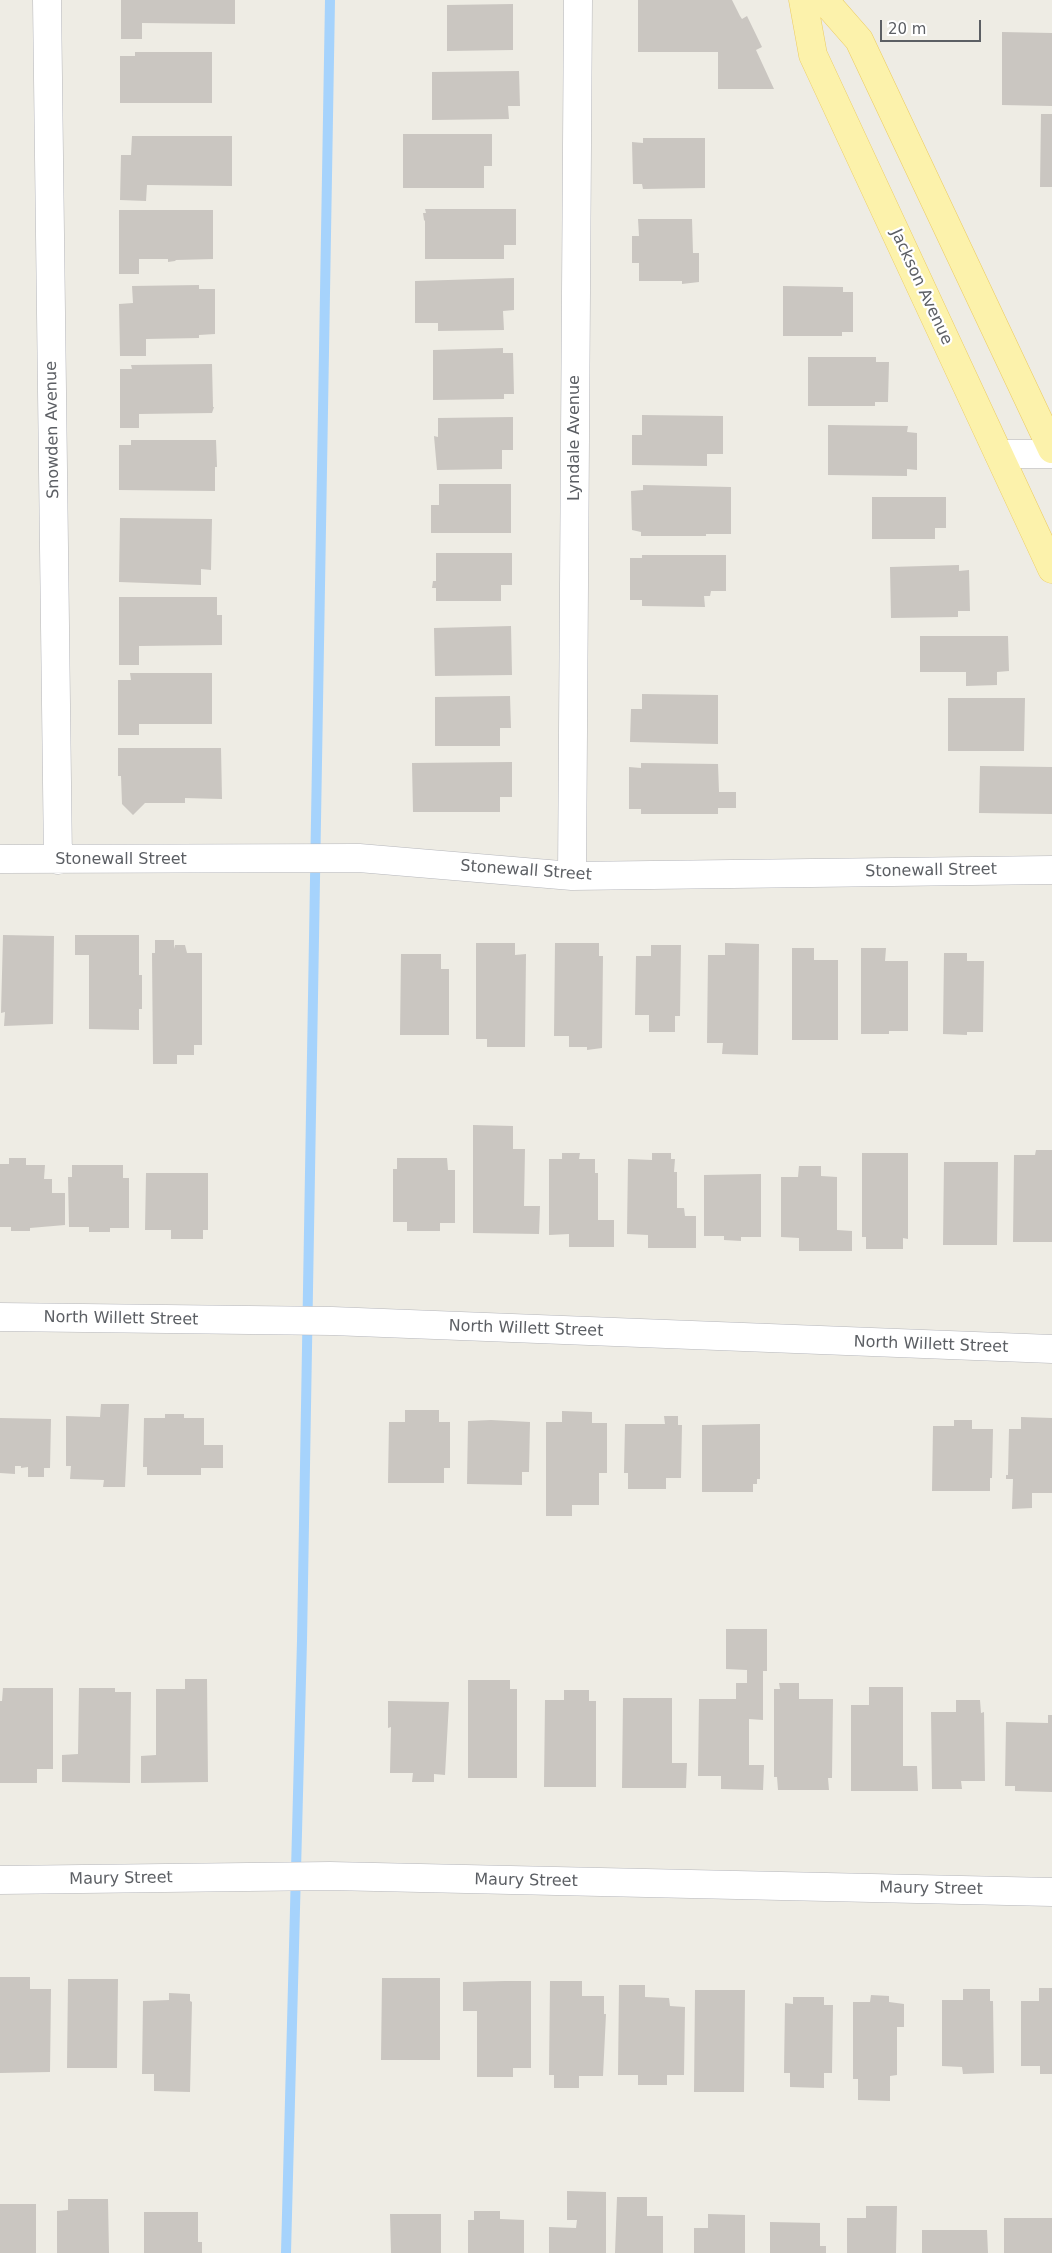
<!DOCTYPE html>
<html>
<head>
<meta charset="utf-8">
<style>
  body { margin:0 }
  #map { position:relative; width:1052px; height:2253px; overflow:hidden; background:#eeece4; font-family:"DejaVu Sans",sans-serif }
  canvas { display:block }
  .scale { position:absolute; left:880px; top:20px; width:101px; height:22px; box-sizing:border-box; border:2px solid #5c5f64; border-top:0; padding-left:6px; font-size:15px; line-height:18px; white-space:nowrap; color:#5c5f64; -webkit-text-stroke:4px #fff; paint-order:stroke }
</style>
</head>
<body>
<div id="map">
<canvas width="1052" height="2253"></canvas>
<div class="scale">20 m</div>
</div>
<script>
const g = document.querySelector('canvas').getContext('2d');
g.lineJoin = 'round';
function trace(path, color, width, dash) { g.strokeStyle = color; g.lineWidth = width; g.lineCap = dash ? 'butt' : 'round'; g.setLineDash(dash || []); g.stroke(path); }
function fill(path, color) { g.fillStyle = color; g.fill(path, 'evenodd'); }
function write(font, color, halo, rows, align = 'center') {
  g.font = font + ' "DejaVu Sans",sans-serif'; g.lineWidth = 4.5; g.setLineDash([]); g.textBaseline = 'middle'; g.strokeStyle = halo; g.fillStyle = color; for (const [text, x, y, turn = 0] of rows) {
    g.save(); g.translate(x, y); g.rotate((+turn || 0) * Math.PI / 180); g.textAlign = isNaN(turn) ? turn : align; if (halo) g.strokeText(text, 0, 0); g.fillText(text, 0, 0); g.restore();
  }
}
trace(new Path2D(`
  M286,2253L302,1641L330,0`), '#a6d3fc', 10);
fill(new Path2D(`
  M121,0H235V24L142,23V39H121Z
  M638,0H732L740,16L742,19L747,16L762,47L756,50L774,89H718V52H638Z
  M513,4V50L447,51V5Z
  M1002,32L1052,33V106L1002,105Z
  M135,52H212V103H120V56H135Z
  M519,71L520,106H508L509,119L432,120V72Z
  M1041,114H1052V187H1040Z
  M403,134H492V166H484V188H403Z
  M132,136H232V186L147,185L146,201L120,200L121,155H131Z
  M643,138H705V188L643,189L642,184H633L632,142L643,143Z
  M425,209H516V245H504V259H425V221L424,220L423,213H426Z
  M119,210H213V259L176,260L175,261L168,262V259H139V274H119Z
  M638,219H692L693,253H699V282L682,284V281H639V263H632V236H639Z
  M514,278V310L503,311L504,330L438,331V323H415V281Z
  M199,285V289H215V334L199,335V338L146,339V356H120L119,304L133,303L132,286Z
  M783,286L843,287V292H853V332H842V336H783Z
  M503,348V353H513L514,394H504V399L433,400V350Z
  M808,357H876V362H889L888,402H875V406H808Z
  M212,364L213,407H214L212,413L139,414V428H120V369H132L131,365Z
  M642,415L723,416V454H707V466L632,465V435H642Z
  M513,417V450H502V469L437,470L434,436L438,437V418Z
  M828,425L908,426L907,432L917,433V470L907,469V476L828,475Z
  M131,440H216L217,467H215V491L119,490V445H131Z
  M439,484H511V533H431V505H439Z
  M643,485L731,487V534H706V536H641V532L632,530L631,491L643,490Z
  M872,497H946V528H935V539H872Z
  M120,518L212,519L211,570L201,569V585L119,582Z
  M436,553H512V585H501V601H436V588H432L433,581H436Z
  M642,555H726V591H711L710,596H704L705,607L642,606V600H630V558H642Z
  M959,565V571L969,570L970,611H958V617L891,618L890,567Z
  M119,597H217V615H222V645L139,646V665H119Z
  M511,626L512,675L435,676L434,628Z
  M920,636H1008L1009,671L997,672V685L966,686V672H920Z
  M130,673H212V724H139V735H118V680H131Z
  M642,694L718,695V744L630,742L631,709H642Z
  M510,696L511,728H500V746H435V697Z
  M948,698H1025L1024,751H948Z
  M118,748H221L222,799L185,798V803H145L133,815L122,804L121,776H118Z
  M512,762V797H500V812H413L412,763Z
  M641,763L718,764L719,792H736V808H718V814H641V809H629V767L641,768Z
  M980,766L1052,767V814L979,813Z
  M3,935L54,936L53,1024L4,1026L5,1012L1,1013Z
  M75,935H139V975H142V1009H139V1030L89,1029V955H75Z
  M155,940H174V949L175,945H185L187,953H202V1045H194V1055H177V1064H153L152,953H155Z
  M476,943H515V955L526,954L525,1047H487V1039H476Z
  M555,943H599V956H603L602,1048L587,1050V1047H569V1036H554Z
  M725,943L759,944L758,1055L722,1054L723,1043H707L708,955H725Z
  M651,945H681L680,1016H675V1032H649V1015H635L636,956H651Z
  M792,948H814V960H838V1040H792Z
  M861,948H886L885,961H908V1031H889V1034H861Z
  M944,953H967V961H984L983,1032H967V1035L943,1034Z
  M401,954H441V969H449V1035H400Z
  M473,1125L513,1126V1149H525L524,1206H540L539,1234L473,1233Z
  M1036,1150H1052V1242H1013L1014,1155H1035Z
  M562,1153H580L579,1159H595V1173H598V1220H614V1247H569V1234L549,1235V1159H562Z
  M652,1153H671V1159H675L674,1172H677V1208H684L685,1216H696V1248H648V1235L627,1234L628,1159L652,1160Z
  M862,1153H908V1239L903,1238V1249H866V1237H862Z
  M9,1158H26V1165H45L44,1179H52V1193H65V1225L30,1228V1231H11V1227H0V1164H9Z
  M397,1158H447L448,1170H455V1223H440V1231H407V1222H393V1169H397Z
  M944,1162H998L997,1245H943Z
  M72,1165H123V1178H129V1228H110V1232H89V1227H69L68,1177H72Z
  M799,1166H821V1176L837,1177V1230L852,1231V1251H799V1238L781,1237V1177H798Z
  M146,1173H208V1230H203V1239H171V1230H145Z
  M761,1174V1237H741V1241L724,1240V1236H704V1175Z
  M101,1404H129L125,1487H103L104,1480L70,1479L71,1466H66V1416L100,1417Z
  M405,1410H439V1422H450V1468H444V1483H388L389,1422H405Z
  M562,1411L592,1412V1423H607V1473H599V1505H572V1516H546V1422H562Z
  M165,1414H184V1418H204V1445H223V1468H201V1475H147V1467H143L144,1418H165Z
  M664,1416H678V1425H682L681,1478H666V1489H628V1473H624L625,1424H665Z
  M1021,1417L1052,1418V1493H1032V1508L1012,1509L1013,1479H1006V1475H1008L1009,1429H1021Z
  M0,1418L51,1419L50,1468H44V1477H28V1467L21,1468V1466H15V1474L0,1473Z
  M491,1420L530,1422L529,1472H522V1485L467,1484L468,1421Z
  M954,1420H972V1429H993L992,1478H990V1491H932L933,1426H954Z
  M760,1424V1479H757V1484H753V1492H702V1425Z
  M726,1629H767V1671H763V1720L749,1719V1765H764L763,1790L721,1789V1776H698L699,1699H736V1683H747V1670L726,1669Z
  M185,1679H207L208,1782L141,1783V1756L156,1755V1689H185Z
  M468,1680H510V1689H517V1778H468Z
  M779,1683H799V1699H833L832,1778H828L829,1790H778L777,1777H774V1689H780Z
  M869,1687H903V1766H917L918,1791H851V1705H869Z
  M3,1688H53V1769H37V1783H0V1701H2Z
  M79,1688H115V1692H131L130,1783L62,1782V1755L78,1754Z
  M564,1690H589V1701H596V1787H544L545,1700H564Z
  M623,1698H672V1763H687L686,1788H622Z
  M956,1700H980L981,1713L984,1712L985,1781H961L962,1789H932L931,1712H956Z
  M388,1701L449,1702L445,1775L434,1774V1782H412L413,1773H390L391,1727L388,1728Z
  M1048,1715H1052V1792L1015,1791V1786H1005L1006,1722L1048,1723Z
  M0,1977H30V1989H51L50,2072L0,2073Z
  M382,1978H440V2060H381Z
  M68,1979H118L117,2068H67Z
  M505,1981H531V2068H513V2077H477V2011H463V1982Z
  M550,1981H582V1996H604V2014H606L603,2076H579V2088H554V2075H549Z
  M619,1985H645V1997L669,1998L670,2006L685,2007L684,2075H667V2085H638V2075H618Z
  M1039,1988H1052V2074H1040V2066H1021V2001H1039Z
  M963,1989H990V2001H993L994,2073L963,2074L962,2067L942,2066V2000H963Z
  M695,1990H745L744,2092H694Z
  M169,1993L190,1994V2001L192,2002L190,2092L154,2091V2074H142L143,2001L169,2000Z
  M871,1995L889,1996V2002L904,2004V2027H897V2075L890,2076V2101L858,2100V2079H853V2002H870Z
  M793,1997H824V2005H833L832,2073H824V2088L790,2087V2073H784L785,2003L793,2004Z
  M567,2191L606,2192V2253H549V2227L576,2228L577,2220H567Z
  M617,2197H647V2216H663V2253H615Z
  M68,2199H108L109,2253H57V2211L68,2210Z
  M0,2204H36V2253H0Z
  M866,2206H897L896,2253H847V2218H866Z
  M474,2211H500V2219L524,2220V2253H468V2220H474Z
  M144,2212H198V2242H202V2253H144Z
  M390,2214H441V2253H391Z
  M708,2214L745,2215V2253H694V2228H708Z
  M1004,2218H1052V2253H1004Z
  M770,2222L820,2223V2246H826V2253H770Z
  M922,2230H987L988,2253H922Z`), '#cac6c1');
const street = new Path2D(`
  M47,0L58,860
  M999,454H1052
  M0,859L359,858L572,876L1052,870
  M572,876L578,0
  M0,1317L332,1321L1052,1349
  M0,1880L330,1876L1052,1892`);
const primary = new Path2D(`
  M803,0L813,55L1052,569
  M824,0L859,40L1052,449`);
trace(street, '#b5b6bb', 29);
trace(primary, '#eccb5f', 29);
trace(street, '#fff', 28);
trace(primary, '#fcf2ab', 28);
write('16px', '#5c5f64', '#fff', [
  ["Jackson Avenue",921,287,65],
  ["Snowden Avenue",53,430,-91],
  ["Lyndale Avenue",575,438,-90],
  ["Stonewall Street",121,860],
  ["Stonewall Street",526,871,4],
  ["Stonewall Street",931,871,-1],
  ["North Willett Street",121,1319,1],
  ["North Willett Street",526,1329,2],
  ["North Willett Street",931,1345,2],
  ["Maury Street",121,1879,-1],
  ["Maury Street",526,1881,1],
  ["Maury Street",931,1889,1]
]);
</script>
</body>
</html>
